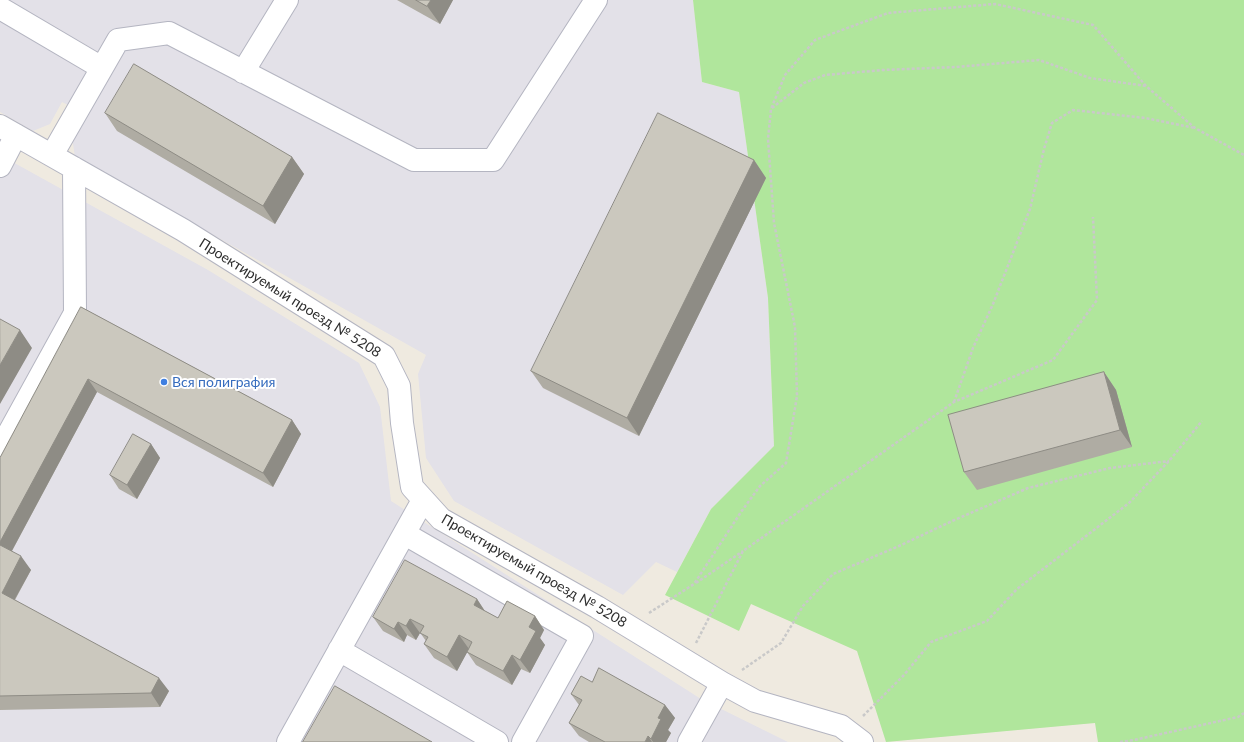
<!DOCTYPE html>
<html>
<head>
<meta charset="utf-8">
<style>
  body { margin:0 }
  canvas { display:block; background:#efeae0 }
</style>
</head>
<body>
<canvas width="1244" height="742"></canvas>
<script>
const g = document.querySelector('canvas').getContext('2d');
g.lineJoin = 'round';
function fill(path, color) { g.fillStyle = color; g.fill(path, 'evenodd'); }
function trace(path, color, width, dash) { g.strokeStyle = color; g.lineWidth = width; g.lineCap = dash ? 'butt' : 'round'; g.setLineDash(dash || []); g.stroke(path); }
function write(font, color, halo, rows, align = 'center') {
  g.font = font + ' Lato,sans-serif'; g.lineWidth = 4; g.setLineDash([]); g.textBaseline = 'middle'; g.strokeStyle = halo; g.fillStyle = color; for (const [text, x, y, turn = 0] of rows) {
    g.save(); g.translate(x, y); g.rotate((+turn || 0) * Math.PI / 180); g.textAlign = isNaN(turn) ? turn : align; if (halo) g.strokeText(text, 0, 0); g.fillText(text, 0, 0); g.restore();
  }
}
fill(new Path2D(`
  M0,0H693L702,82L739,92L768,298L774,446L711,509L677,572L656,562L623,595L454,501L426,458L418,374L426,355L75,157L72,137L85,114L62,102L50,124L33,131L0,112Z
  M0,155L208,270L359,363L380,407L391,501L701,699L788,742H0Z`), '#e3e1e8');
fill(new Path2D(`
  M693,0H1244V742H1098L1095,723L886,742L857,651L751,604L739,631L665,595L711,509L774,446L768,298L739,92L702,82Z`), '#b0e69c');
const minor = new Path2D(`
  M0,8L102,68
  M243,72L287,0
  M0,126L183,230L384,356L399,386L402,423L412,487L441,519L597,607L722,683L755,701L841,726L862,742
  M52,155L118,40L169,33L414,160H493L596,0
  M0,166L16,135
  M0,449L75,313L74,168
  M405,534L582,636L523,742
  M339,650L497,742
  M288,742L423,500
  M689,742L722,683`);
trace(minor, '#b4b5c1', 24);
trace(new Path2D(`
  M772,108L804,83L825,75L883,70L956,67L1039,60L1090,78L1146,86
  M954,402L973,348L993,304L1030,209L1044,149L1052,123L1073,110L1145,118L1195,128
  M696,583L743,551
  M649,613L694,584L741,512L760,486L786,463L797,396L795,327L774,223L768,139L771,109L785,75L815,40L888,13L995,4L1093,25L1146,86L1195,128L1244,155
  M696,643L743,551L954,402L1053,360L1097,300L1093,217
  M742,670L781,643L803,606L833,574L899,546L950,522L1028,488L1110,468L1169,461
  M863,716L904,675L931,642L987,621L1017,589L1129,503L1169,461L1202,421
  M1120,742L1134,740L1238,717L1244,713`), '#c9c9c9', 2.5, [3, 2]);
trace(minor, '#fff', 22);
fill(new Path2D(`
  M397,0H453L440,24Z
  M105,113L292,157L304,174L275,224L117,131Z
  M754,160L766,178L639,436L543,388L531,371Z
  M81,307L292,420L301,434L273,487L97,392L12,551L31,570L15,600L169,691L160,707L0,710V458Z
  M1104,372L1116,390L1132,447L977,490L964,472Z
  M151,444L160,458L137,499L119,489L110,475Z
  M477,599L485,611L498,618L535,616L544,630L540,638L545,645L530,673L521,669L512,685L476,665L467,652L457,671L434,658L424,644L426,641L421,634L420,633L416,640L407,635L404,642L383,631L373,617Z
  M592,682L665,705L675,718L668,730L671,733L666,742H589L579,736L569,723L579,705L571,694Z`), '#afaca3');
fill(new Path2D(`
  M431,0H453L440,24L427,6Z
  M292,157L304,174L275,224L263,206Z
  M754,160L766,178L639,436L627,418Z
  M20,330L32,348L0,404V365Z
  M1104,372L1116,390L1132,447L1120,430Z
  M88,379L97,392L8,558L0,546V542Z
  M292,420L301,434L273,487L263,473Z
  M151,444L160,458L137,499L127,485Z
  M21,556L31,570L11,606L2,593Z
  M477,599L486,613L474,605Z
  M535,616L544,630L540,638L545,645L530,673L520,660L529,627Z
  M410,619L420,633L416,640L406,626Z
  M398,622L407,635L404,642L394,629Z
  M459,635L469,649L457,671L447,657Z
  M512,655L521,669L512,685L503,671Z
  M159,678L169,691L160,707L151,693Z
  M665,705L675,718L668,730L671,733L666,742H653L651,739L658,718Z
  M648,736L652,742H645Z`), '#8e8c85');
const building = new Path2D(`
  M416,0H431L427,6Z
  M134,64L292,157L263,206L105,113Z
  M658,113L754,160L627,418L531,371Z
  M81,307L292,420L263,473L88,379L0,542V458Z
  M0,319L20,330L0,365Z
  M1104,372L1120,430L964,472L948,415Z
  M133,434L151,444L127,485L110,475Z
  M0,545L21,556L2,593L159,678L151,693L0,696Z
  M405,560L477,599L474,605L498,618L507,601L535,616L529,627L536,631L520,660L512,655L503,671L467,652L472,642L459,635L447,657L424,644L428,637L420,633L424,626L410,619L406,626L398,622L394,629L373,617Z
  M599,668L665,705L658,718L661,719L651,739L648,736L645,742H605L569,723L582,700L571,694L581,676L592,682Z
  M335,686L432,742H303Z`);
fill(building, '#cbc8be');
trace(building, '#8e8c85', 1);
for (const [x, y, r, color] of [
  [164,382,4,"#3f7fe0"]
]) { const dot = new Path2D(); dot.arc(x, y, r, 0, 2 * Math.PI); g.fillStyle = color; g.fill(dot); trace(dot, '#fff', 1.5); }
write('14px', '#2e2e2e', '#fff', [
  ["Проектируемый проезд № 5208",290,298,32],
  ["Проектируемый проезд № 5208",534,571,30]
]);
write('14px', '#366cbe', '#fff', [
  ["Вся полиграфия",172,382]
], 'left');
</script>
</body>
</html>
